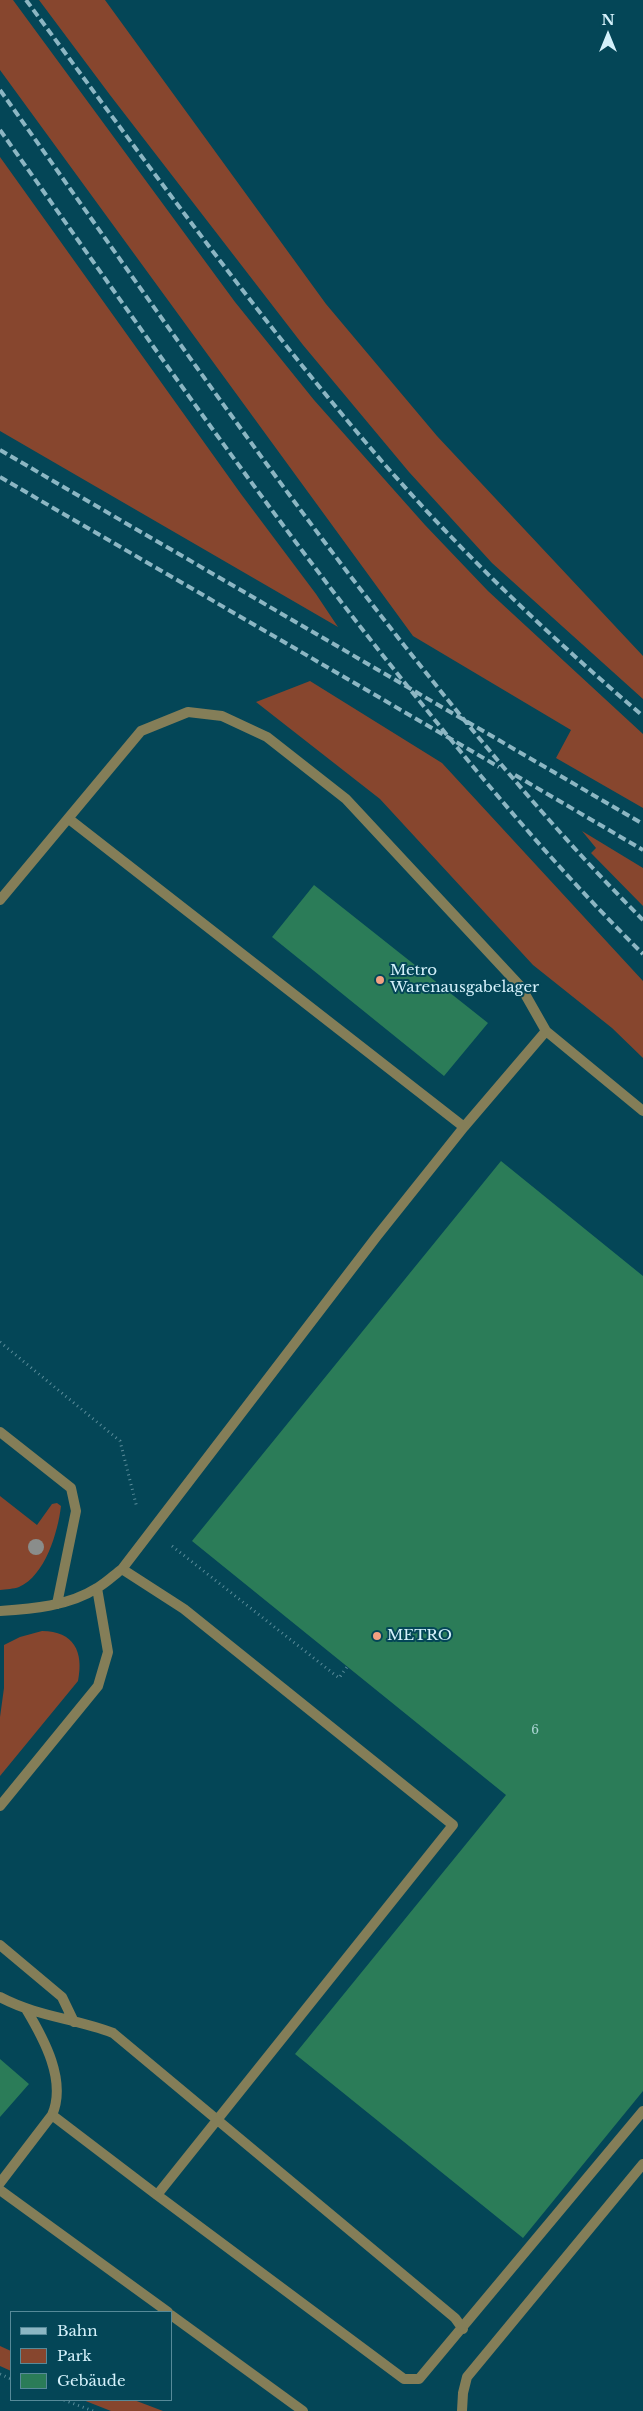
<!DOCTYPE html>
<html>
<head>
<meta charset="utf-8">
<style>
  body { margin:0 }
  #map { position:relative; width:643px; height:2411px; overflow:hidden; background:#044657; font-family:"Libre Baskerville",serif }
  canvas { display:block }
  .legend { position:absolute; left:10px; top:2311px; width:162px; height:90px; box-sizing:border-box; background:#044657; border:1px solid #578a99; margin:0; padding:6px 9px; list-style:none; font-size:15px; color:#d4f1fb }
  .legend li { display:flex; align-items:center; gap:10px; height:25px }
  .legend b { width:25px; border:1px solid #578a99 }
  .north { position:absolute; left:583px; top:10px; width:50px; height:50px; -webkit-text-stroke:4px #044657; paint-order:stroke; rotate:0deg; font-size:14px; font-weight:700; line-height:20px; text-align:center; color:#d4f1fb }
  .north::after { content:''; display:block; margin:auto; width:18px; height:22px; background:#d4f1fb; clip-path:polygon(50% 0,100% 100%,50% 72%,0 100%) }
</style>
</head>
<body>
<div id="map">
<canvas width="643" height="2411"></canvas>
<ul class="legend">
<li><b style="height:6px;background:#8cb6c3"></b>Bahn</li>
<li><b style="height:14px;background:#87462e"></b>Park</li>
<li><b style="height:14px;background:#2b7c58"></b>Gebäude</li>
</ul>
<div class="north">N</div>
</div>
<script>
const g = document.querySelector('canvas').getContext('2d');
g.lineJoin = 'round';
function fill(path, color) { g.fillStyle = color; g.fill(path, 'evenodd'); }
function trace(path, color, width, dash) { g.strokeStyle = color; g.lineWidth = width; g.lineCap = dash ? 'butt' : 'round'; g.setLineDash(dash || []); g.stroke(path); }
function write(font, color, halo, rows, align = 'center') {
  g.font = font + ' "Libre Baskerville",serif'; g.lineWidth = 4; g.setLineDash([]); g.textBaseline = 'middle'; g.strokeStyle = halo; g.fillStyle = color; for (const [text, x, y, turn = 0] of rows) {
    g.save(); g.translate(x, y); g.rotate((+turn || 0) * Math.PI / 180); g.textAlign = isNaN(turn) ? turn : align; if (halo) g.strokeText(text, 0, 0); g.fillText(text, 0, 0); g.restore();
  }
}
fill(new Path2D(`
  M0,0H13L235,302L314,400L425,525L488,591L643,734V808L556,758L571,730L413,636L0,70Z
  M39,0H105L326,304L437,436L643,656V699L492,563L409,472L303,345L110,95Z
  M0,157L241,494L316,594L338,627L0,431Z
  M310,681L442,763L643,981V1058L612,1028L533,965L380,799L256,702Z
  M582,831L643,868V906L591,853L596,848Z
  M0,1496L37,1525L52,1504L57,1503L61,1506C58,1532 45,1576 19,1587C14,1589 6,1589 0,1590Z
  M42,1631C74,1631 84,1652 78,1681L0,1776V1717L4,1688V1645L20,1637Z
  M0,2346L11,2351V2371L0,2366Z
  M83,2400H134L163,2411H111Z`), '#87462e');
fill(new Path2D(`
  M314,885L488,1023L444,1076L272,937Z
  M501,1161L643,1276V2091L523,2238L295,2054L506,1795L192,1541Z
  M0,2059L29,2084L0,2117Z`), '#2b7c58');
trace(new Path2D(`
  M0,1342L120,1441L137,1508
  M172,1546L339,1678L347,1667
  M0,2374L11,2379
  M64,2400L93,2411`), '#5a8c9a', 3, [1, 4]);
trace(new Path2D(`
  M69,819L464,1127
  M0,900L141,731L188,712L222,716L267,737L346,799L521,987L546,1031L643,1111
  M0,1432L71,1488L76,1511L57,1604
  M122,1569L184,1609L453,1825L157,2195L404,2379H419L643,2111
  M0,1611C32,1609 69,1606 97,1588C106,1583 114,1575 122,1569L377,1236L464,1127L546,1031
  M0,1806L98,1686L108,1652L97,1588
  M0,1945L62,1997L74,2022
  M0,1997C38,2017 74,2018 113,2033L455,2318L463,2329
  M52,2115L157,2195
  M0,2183L52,2115C67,2081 44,2039 26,2009
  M0,2190L168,2312
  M171,2315L303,2411
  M462,2411L463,2393L467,2377L643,2164`), '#847e58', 10);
trace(new Path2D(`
  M26,0C136,148 243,298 362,438C447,539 543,631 643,716
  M0,90C140,286 276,486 427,674C495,759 566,843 643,920
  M0,130C140,327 277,527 430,714C497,797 567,879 643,954
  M0,450L643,824
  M0,477L499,767
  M515,775L643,850`), '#8cb6c3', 4, [8, 4]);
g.fillStyle = '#8a8d8b';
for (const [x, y] of [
  [36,1547]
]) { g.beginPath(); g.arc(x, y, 8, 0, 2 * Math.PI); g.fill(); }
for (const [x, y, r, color] of [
  [380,980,5,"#f3a081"],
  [377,1636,5,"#f3a081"]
]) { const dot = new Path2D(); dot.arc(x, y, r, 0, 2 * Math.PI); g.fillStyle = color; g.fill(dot); trace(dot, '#044657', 2); }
write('12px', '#aad4d2', null, [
  ["6",535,1731]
]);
write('15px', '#d4f1fb', '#044657', [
  ["Metro",390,971],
  ["Warenausgabelager",390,988],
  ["METRO",387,1636]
], 'left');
</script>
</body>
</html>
